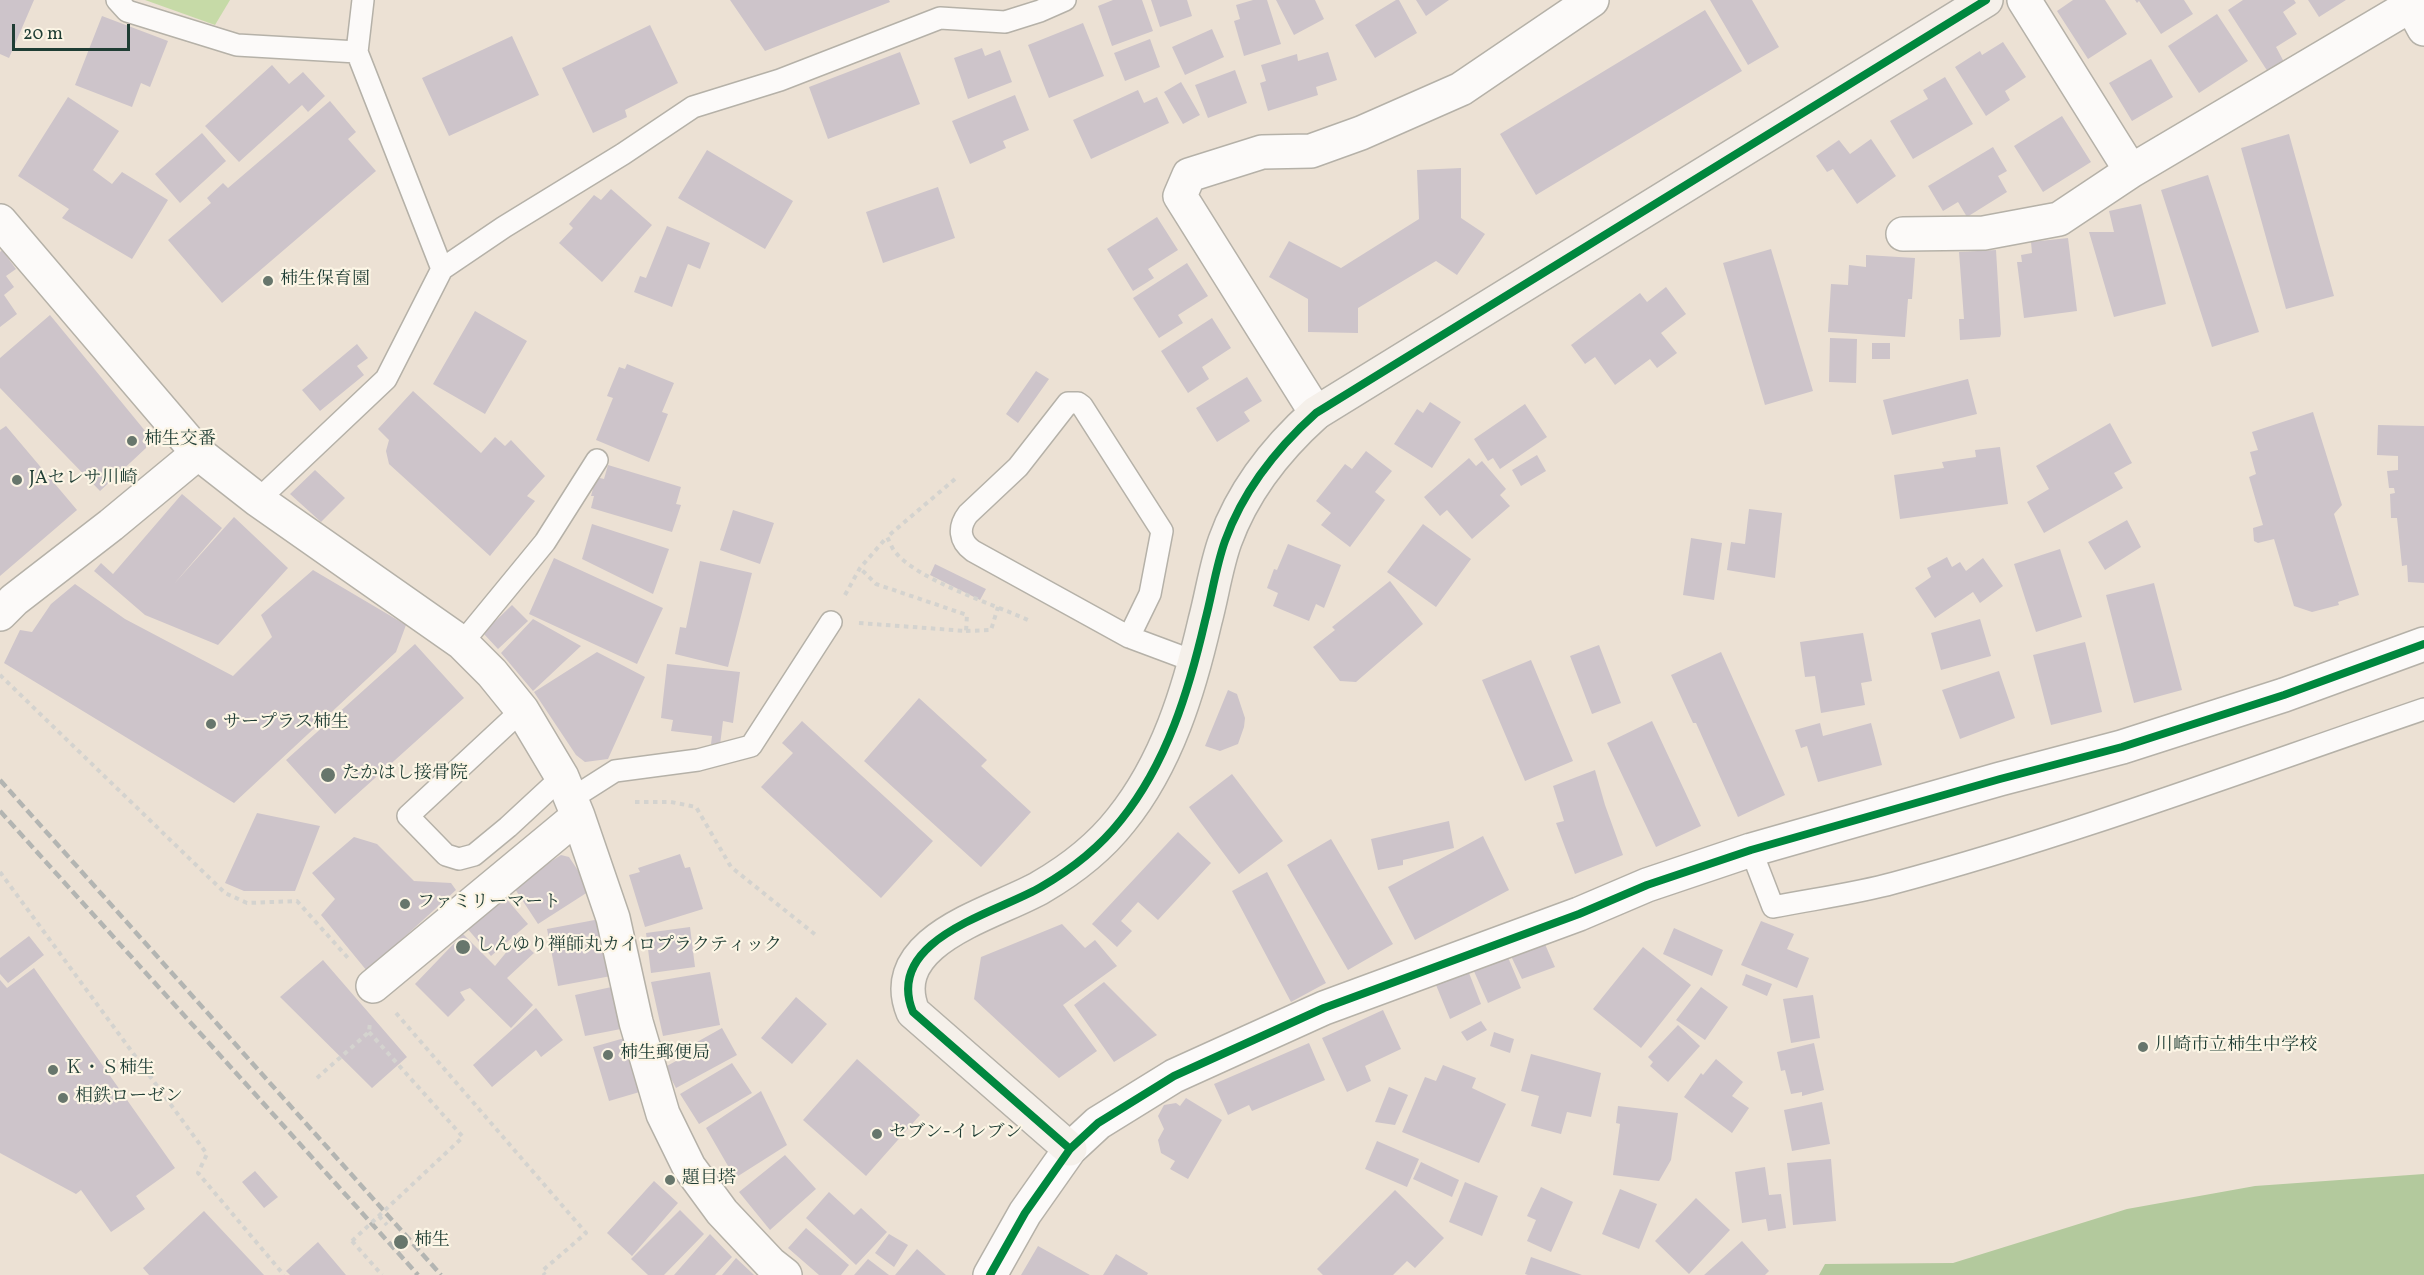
<!DOCTYPE html>
<html>
<head>
<meta charset="utf-8">
<style>
  body { margin:0 }
  #map { position:relative; width:2424px; height:1275px; overflow:hidden; background:#ece1d4; font-family:Vollkorn,serif }
  canvas { display:block }
  .scale { position:absolute; left:12px; top:24px; width:118px; height:27px; box-sizing:border-box; border:3px solid #1f3d34; border-top:0; padding-left:8px; font-size:18px; line-height:21px; white-space:nowrap; color:#1f3d34; -webkit-text-stroke:4px #fcf5e5; paint-order:stroke }
</style>
</head>
<body>
<div id="map">
<canvas width="2424" height="1275"></canvas>
<div class="scale">20 m</div>
</div>
<script>
const g = document.querySelector('canvas').getContext('2d');
g.lineJoin = 'round';
function fill(path, color) { g.fillStyle = color; g.fill(path, 'evenodd'); }
function trace(path, color, width, dash) { g.strokeStyle = color; g.lineWidth = width; g.lineCap = dash ? 'butt' : 'round'; g.setLineDash(dash || []); g.stroke(path); }
function write(font, color, halo, rows, align = 'center') {
  g.font = font + ' Vollkorn,"Noto Serif JP",serif'; g.lineWidth = 4.5; g.setLineDash([]); g.textBaseline = 'middle'; g.strokeStyle = halo; g.fillStyle = color; for (const [text, x, y, turn = 0] of rows) {
    g.save(); g.translate(x, y); g.rotate((+turn || 0) * Math.PI / 180); g.textAlign = isNaN(turn) ? turn : align; if (halo) g.strokeText(text, 0, 0); g.fillText(text, 0, 0); g.restore();
  }
}
fill(new Path2D(`
  M145,0H230L215,25Z`), '#c6daa7');
fill(new Path2D(`
  M2424,1174V1275H1819L1825,1264L1953,1263L2127,1209L2255,1186Z`), '#b3c99d');
fill(new Path2D(`
  M0,0H34L9,58L0,54Z
  M730,0H889L890,2L765,51Z
  M1113,0H1142L1153,31L1112,46L1098,6Z
  M1151,0H1187L1192,16L1160,27Z
  M1253,0H1267L1281,44L1244,56L1234,21L1240,19L1236,5Z
  M1276,0H1315L1324,19L1294,35Z
  M1396,0H1399L1417,33L1375,58L1355,25Z
  M1416,0H1449L1426,16Z
  M1710,0H1752L1779,47L1748,65Z
  M2073,0H2105L2127,34L2088,59L2057,11Z
  M2135,0H2184L2193,14L2161,34L2139,1L2137,3Z
  M2243,0H2294L2296,3L2283,12L2297,34L2276,47L2284,62L2268,72L2228,10Z
  M2308,0H2346L2319,17Z
  M1705,10L1742,71L1536,195L1500,134Z
  M2217,14L2248,61L2199,93L2168,46Z
  M102,16L168,41L150,87L141,83L132,107L75,85Z
  M1083,23L1104,76L1049,98L1028,45Z
  M650,25L678,83L625,110L627,117L593,133L562,68Z
  M1212,29L1224,57L1185,75L1172,47Z
  M512,36L539,95L449,136L422,78Z
  M1150,39L1160,67L1125,81L1114,53Z
  M2003,42L2026,77L2005,91L2010,100L1986,116L1955,67L1980,51L1982,55Z
  M982,48L985,56L1000,50L1012,82L968,99L954,58Z
  M900,52L920,104L828,139L809,87Z
  M1328,52L1337,80L1316,87L1318,95L1268,111L1260,83L1266,81L1261,65L1297,54L1298,61Z
  M2151,59L2173,97L2132,121L2109,83Z
  M272,65L289,84L303,72L325,96L308,112L302,105L239,162L205,126Z
  M1235,70L1247,103L1208,118L1195,85Z
  M1945,77L1973,124L1913,159L1890,121L1928,99L1923,90Z
  M1181,82L1200,115L1183,124L1164,92Z
  M1138,90L1144,103L1157,97L1169,123L1091,159L1073,120Z
  M1015,95L1029,130L1003,141L1006,148L970,164L952,121Z
  M68,97L119,131L93,170L112,184L122,172L168,200L132,259L62,218L69,209L18,176Z
  M330,101L356,132L348,139L376,171L222,303L168,240L211,203L207,198L223,183L228,188Z
  M2062,116L2091,162L2043,192L2014,146Z
  M202,133L226,161L180,203L155,174Z
  M2289,134L2334,296L2286,309L2241,148Z
  M1871,139L1896,176L1857,204L1833,169L1827,172L1816,156L1839,140L1850,154Z
  M1993,147L2007,171L1998,176L2007,192L1967,217L1958,202L1943,211L1928,186Z
  M707,150L793,201L765,249L678,198Z
  M1461,168V218L1485,234L1457,275L1436,261L1358,308V333L1308,332V299L1269,277L1289,241L1341,268L1419,219L1417,170Z
  M2208,175L2259,332L2212,347L2161,190Z
  M938,187L955,238L883,263L866,212Z
  M611,189L652,225L602,282L559,243L573,228L569,224L594,195L601,200Z
  M2141,204L2166,304L2114,317L2089,232H2114L2109,211Z
  M1157,217L1178,250L1148,269L1154,278L1133,291L1107,249Z
  M667,226L710,243L700,269L688,264L672,307L634,292L640,276L646,278Z
  M2068,238L2077,311L2024,318L2017,262H2022L2021,255L2032,253L2031,242Z
  M1771,249L1813,391L1765,405L1723,263Z
  M2,250L16,269L6,276L14,287L4,295L17,314L0,327V252Z
  M1996,250L2001,334L2000,337L1960,340L1959,319H1964L1959,252Z
  M1866,255L1915,258L1912,299H1908L1905,337L1828,332L1831,284L1848,285L1849,265L1866,267Z
  M1187,263L1208,296L1178,315L1183,323L1159,338L1133,298Z
  M1666,287L1686,314L1661,333L1677,353L1657,368L1650,359L1615,385L1595,357L1585,364L1571,345L1640,293L1647,302Z
  M475,311L527,341L485,414L433,384Z
  M50,315L146,432V448L100,491L0,388V358Z
  M1212,318L1231,348L1202,367L1209,379L1188,393L1161,351Z
  M1830,338L1857,339L1856,383L1829,382Z
  M1872,343H1890V359H1872Z
  M357,344L368,358L357,366L364,375L320,411L302,390Z
  M627,364L674,383L662,412L668,414L649,462L596,440L613,398L607,396L619,367L625,369Z
  M1036,371L1049,379L1018,423L1006,414Z
  M1247,377L1262,401L1244,412L1250,421L1217,442L1196,408Z
  M1968,379L1977,414L1892,435L1883,400Z
  M413,391L481,453L495,437L505,446L511,440L545,476L527,496L535,501L490,556L389,464L386,451L389,440L378,429Z
  M1430,402L1461,422L1432,468L1394,444L1417,409L1423,413Z
  M1525,404L1547,437L1500,469L1493,458L1488,461L1474,439Z
  M2313,412L2342,505L2334,514L2359,595L2338,602L2339,605L2312,612L2294,606L2274,539L2258,543L2254,541L2253,528L2263,525L2249,477L2256,474L2250,452L2258,450L2252,432Z
  M2110,423L2132,463L2114,473L2123,488L2044,533L2027,502L2049,489L2036,466Z
  M2378,425L2424,426V583L2408,582L2407,565L2402,566L2397,518H2391L2390,494L2395,493L2394,488H2389L2387,471L2398,470V456L2377,455Z
  M6,426L77,510L0,576V430Z
  M2000,447L2008,504L1900,519L1894,475L1944,468L1942,462L1976,457L1975,450Z
  M1366,451L1392,471L1375,492L1385,500L1350,547L1321,525L1331,513L1316,501L1345,464L1352,469Z
  M1537,455L1546,471L1521,486L1512,470Z
  M1469,458L1476,466L1482,461L1506,489L1500,495L1510,506L1472,539L1447,510L1440,516L1424,497Z
  M608,465L681,487L676,504L681,505L672,532L591,508L594,496H591L596,477L604,479Z
  M315,470L345,498L321,522L290,494Z
  M182,494L222,528L174,584L234,517L288,568L218,645L145,615L94,571L101,563L113,574Z
  M1749,509L1782,513L1775,578L1727,570L1731,542L1745,544Z
  M733,510L774,523L760,564L720,550Z
  M2127,520L2141,547L2105,570L2088,542Z
  M592,524L669,549L653,594L582,559Z
  M1423,524L1471,559L1436,607L1387,572Z
  M1691,538L1722,543L1714,600L1683,595Z
  M1288,544L1341,565L1324,608L1316,604L1309,621L1273,606L1278,593L1267,588L1274,569L1277,570Z
  M2060,549L2082,617L2036,632L2014,564Z
  M1947,557L1952,567L1960,562L1966,571L1983,558L2003,586L1980,603L1973,592L1935,618L1915,588L1931,577L1927,568Z
  M554,558L663,608L637,664L529,614Z
  M700,561L752,573L728,667L675,654L680,627L686,628Z
  M935,564L986,589L980,600L930,575Z
  M313,570L406,625L396,652L234,803L4,663L20,630L32,632L51,604L75,584L125,619L233,676L272,637L261,615Z
  M1390,581L1423,624L1356,682L1340,681L1313,647L1335,630L1332,627Z
  M2154,583L2182,690L2134,703L2106,595Z
  M512,605L528,621L498,649L483,633Z
  M533,619L581,646L533,691L501,653Z
  M1980,619L1991,656L1941,670L1931,633Z
  M1863,633L1872,681L1861,683L1865,705L1821,713L1815,676L1805,677L1800,642Z
  M2085,642L2102,712L2051,725L2033,655Z
  M415,644L464,698L335,814L286,760Z
  M1599,645L1621,703L1592,714L1570,656Z
  M597,652L645,677L608,759L585,762L576,755L534,692Z
  M1721,652L1785,795L1738,817L1696,723H1693L1671,675Z
  M1531,660L1573,761L1525,781L1482,680Z
  M667,664L740,672L733,723L723,721L720,745L711,744L712,736L671,731L673,720L661,718Z
  M1999,671L2015,718L1960,739L1942,690Z
  M1228,690L1237,694L1245,718L1244,727L1238,744L1220,751L1205,746Z
  M919,698L987,760L981,766L1031,812L981,867L864,761Z
  M802,721L933,841L881,898L761,787L793,753L782,743Z
  M1652,721L1701,826L1656,847L1607,743Z
  M1820,723L1823,736L1871,723L1882,765L1818,782L1807,746L1801,748L1795,730Z
  M1595,770L1605,805L1623,855L1575,874L1556,823L1564,821L1553,786Z
  M1232,774L1283,841L1239,874L1189,807Z
  M257,813L320,826L295,891H244L225,883Z
  M1449,821L1454,848L1403,860V865L1378,870L1371,839Z
  M1178,832L1211,863L1158,920L1138,902L1121,921L1132,931L1117,947L1092,924Z
  M1483,836L1509,890L1415,940L1388,887Z
  M354,837L377,844L414,881L451,883L456,890L367,971L321,915L335,899L312,873Z
  M1331,839L1393,944L1348,970L1287,865Z
  M680,854L685,868L690,867L703,909L645,927L629,875L640,872L638,868Z
  M561,855L569,857L591,890L538,924L513,886Z
  M1267,872L1326,983L1291,1002L1232,891Z
  M504,896L528,924L491,956L466,927Z
  M600,919L611,976L558,986L547,929Z
  M1761,921L1794,934L1787,949L1809,958L1797,988L1741,965Z
  M1062,924L1085,948L1095,940L1117,966L1063,1005L1097,1051L1059,1078L974,999L981,957Z
  M690,927L695,967L651,973L646,933Z
  M1674,928L1723,950L1712,976L1663,954Z
  M463,934L495,966L518,938L534,953L507,978L533,1005L511,1028L470,988L460,992L465,1000L448,1017L415,984Z
  M29,936L44,955L8,983L0,974V958Z
  M1544,942L1555,967L1522,979L1510,954Z
  M1643,947L1691,985L1641,1048L1593,1009Z
  M1507,955L1521,988L1488,1003L1473,969Z
  M323,960L407,1057L372,1088L280,997Z
  M34,968L175,1168L136,1196L145,1209L111,1232L81,1190L76,1194L0,1153V980L7,988Z
  M710,972L720,1025L663,1036L651,982Z
  M1469,973L1481,1004L1450,1019L1436,985Z
  M1746,974L1772,984L1767,996L1742,985Z
  M1104,982L1157,1035L1114,1062L1074,1005Z
  M616,986L626,1028L585,1036L575,995Z
  M1701,987L1728,1007L1705,1040L1676,1020Z
  M1813,995L1820,1038L1791,1043L1783,999Z
  M796,997L827,1024L792,1064L761,1038Z
  M536,1008L563,1040L541,1057L536,1050L492,1087L473,1065Z
  M1383,1010L1401,1049L1365,1066L1371,1081L1347,1092L1322,1038Z
  M1481,1021L1487,1030L1467,1041L1461,1032Z
  M1678,1025L1700,1046L1668,1082L1650,1066L1653,1062L1648,1057Z
  M722,1028L737,1055L676,1088L665,1067L700,1048L697,1042Z
  M1494,1032L1514,1039L1510,1053L1490,1046Z
  M628,1037L643,1091L609,1101L593,1047Z
  M1309,1043L1325,1080L1252,1111L1249,1105L1228,1115L1214,1084Z
  M1814,1043L1824,1090L1802,1096V1092L1791,1094L1785,1070L1781,1071L1777,1052Z
  M1531,1054L1601,1073L1591,1117L1567,1112L1561,1134L1531,1126L1539,1096L1521,1091Z
  M857,1059L920,1115L866,1176L803,1120Z
  M1716,1059L1743,1082L1732,1096L1749,1108L1732,1133L1684,1097L1701,1073L1703,1075Z
  M732,1063L752,1093L699,1124L680,1094Z
  M1443,1065L1476,1078L1472,1088L1506,1104L1479,1163L1402,1132L1425,1077L1436,1081Z
  M1389,1087L1408,1095L1395,1125L1375,1122Z
  M761,1091L787,1145L735,1178L706,1128Z
  M1186,1098L1222,1120L1188,1179L1170,1169L1175,1161L1161,1153L1158,1140L1164,1129L1158,1116L1164,1105L1176,1103L1180,1106Z
  M1822,1102L1830,1144L1792,1151L1784,1110Z
  M1618,1106L1678,1113L1671,1160L1659,1181L1613,1175L1620,1124L1616,1123Z
  M1377,1141L1419,1159L1407,1187L1365,1169Z
  M785,1155L816,1189L770,1230L739,1192Z
  M1831,1159L1836,1221L1793,1225L1787,1163Z
  M1421,1162L1459,1180L1452,1197L1413,1179Z
  M1765,1167L1769,1195L1781,1194L1786,1228L1768,1231L1766,1219L1742,1223L1735,1172Z
  M255,1171L278,1197L264,1208L242,1182Z
  M654,1181L678,1203L632,1256L607,1233Z
  M1465,1182L1498,1196L1482,1236L1449,1222Z
  M1541,1187L1573,1202L1551,1252L1527,1241L1536,1220L1527,1216Z
  M1620,1189L1657,1204L1639,1249L1602,1234Z
  M1395,1190L1444,1238L1415,1268L1407,1261L1393,1275H1323L1317,1269Z
  M829,1192L854,1215L861,1208L887,1232L856,1265L806,1218Z
  M1696,1198L1730,1230L1689,1274L1655,1241Z
  M680,1210L704,1234L664,1275H648L631,1259Z
  M204,1211L264,1275H149L143,1268Z
  M806,1228L849,1265L841,1275H819L788,1248Z
  M710,1234L732,1257L715,1275H674Z
  M889,1234L908,1245L894,1267L875,1253Z
  M1742,1241L1769,1271L1765,1275H1704Z
  M318,1242L346,1275H290L286,1271Z
  M1038,1246L1090,1275H1021Z
  M917,1249L946,1275H895Z
  M1116,1254L1148,1273L1147,1275H1103Z
  M1531,1257L1582,1275H1528L1525,1274Z
  M736,1258L752,1273L754,1275H722Z
  M868,1259L889,1275H854Z`), '#cdc4ca');
const lane = new Path2D(`
  M117,0L127,11L237,45L357,52
  M363,0L357,52L442,269
  M258,500L386,379L442,269L504,227L623,154L693,107L780,80L940,18L1005,22L1040,11L1065,0
  M1129,637L1150,594L1162,531L1082,406L1078,403H1068L1018,467L968,514C958,527 959,541 973,551L1129,637L1196,662
  M462,643L545,542L597,460
  M522,710L408,816L446,855L459,859L474,855L508,827L562,777
  M571,799L615,771L698,760L751,746L831,622
  M1751,850L1773,907C1813,899 1854,894 1894,883C2073,835 2248,769 2424,709`);
const street = new Path2D(`
  M2024,0L2131,171
  M2411,5L2424,29
  M0,221L198,453L258,500L462,643L492,673L522,710L562,777L578,816L613,918L636,1022L663,1114L689,1167L722,1212L771,1264L785,1275
  M1903,234L1984,233L2059,219L2131,171L2420,0
  M1316,413L1180,196L1189,175L1262,152L1311,151L1361,133L1461,89L1592,0
  M0,614L14,600L111,525L198,453
  M373,986L578,816
  M990,1275L1025,1213L1070,1149L1098,1123L1174,1076L1324,1008L1579,914L1647,885L1751,850L2000,779L2122,747L2284,695L2424,644`);
const secondary = new Path2D(`
  M1070,1149L913,1012C883,939 997,913 1041,887C1072,869 1099,848 1121,820C1167,763 1189,690 1205,621C1212,595 1216,566 1225,541C1243,491 1277,448 1316,413L1986,0`);
trace(lane, '#b5b1a8', 24);
trace(street, '#b5b1a8', 36);
trace(secondary, '#b5b1a8', 36);
trace(new Path2D(`
  M955,479L887,537C890,542 892,549 896,553C920,581 993,604 1028,620
  M845,595L860,568L887,537
  M859,623L966,631L967,615L876,584L860,568
  M966,631L991,630L998,607
  M0,675L225,893L247,903L297,901L348,958
  M635,802H671L696,807L731,867L817,936
  M0,872L207,1154L198,1173L284,1275
  M396,1013L586,1233L542,1271L545,1275
  M369,1032L463,1137
  M317,1078L369,1032L370,1022
  M379,1216L387,1225
  M352,1241L382,1275`), '#d4d3cf', 4, [4.5, 4.5]);
trace(lane, '#fcfaf9', 21);
trace(street, '#fcfaf9', 33);
trace(secondary, '#f5f0ea', 33);
trace(new Path2D(`
  M0,780L441,1275
  M0,811L418,1275`), '#b3b5b2', 4.5, [9, 4.5]);
trace(new Path2D(`
  M352,1241L463,1137`), '#d4d3cf', 4, [4.5, 4.5]);
trace(new Path2D(`
  M1070,1149L913,1012C883,939 997,913 1041,887C1072,869 1099,848 1121,820C1167,763 1189,690 1205,621C1212,595 1216,566 1225,541C1243,491 1277,448 1316,413L1986,0
  M990,1275L1025,1213L1070,1149L1098,1123L1174,1076L1324,1008L1579,914L1647,885L1751,850L2000,779L2122,747L2284,695L2424,644`), '#00873e', 8);
for (const [x, y, r, color] of [
  [268,281,6,"#67766c"],
  [132,441,6,"#67766c"],
  [17,480,6,"#67766c"],
  [211,724,6,"#67766c"],
  [328,775,8,"#67766c"],
  [405,904,6,"#67766c"],
  [463,947,8,"#67766c"],
  [2143,1047,6,"#67766c"],
  [608,1055,6,"#67766c"],
  [53,1070,6,"#67766c"],
  [63,1098,6,"#67766c"],
  [877,1134,6,"#67766c"],
  [670,1180,6,"#67766c"],
  [401,1242,8,"#67766c"]
]) { const dot = new Path2D(); dot.arc(x, y, r, 0, 2 * Math.PI); g.fillStyle = color; g.fill(dot); trace(dot, '#fcf5e5', 2); }
write('18px', '#1f3d34', '#fcf5e5', [
  ["柿生保育園",280,281],
  ["柿生交番",144,441],
  ["JAセレサ川崎",29,480],
  ["サープラス柿生",223,724],
  ["たかはし接骨院",342,775],
  ["ファミリーマート",417,904],
  ["しんゆり禅師丸カイロプラクティック",476,947],
  ["川崎市立柿生中学校",2155,1047],
  ["柿生郵便局",620,1055],
  ["Ｋ・Ｓ柿生",65,1070],
  ["相鉄ローゼン",75,1098],
  ["セブン-イレブン",889,1134],
  ["題目塔",682,1180],
  ["柿生",414,1242]
], 'left');
</script>
</body>
</html>
